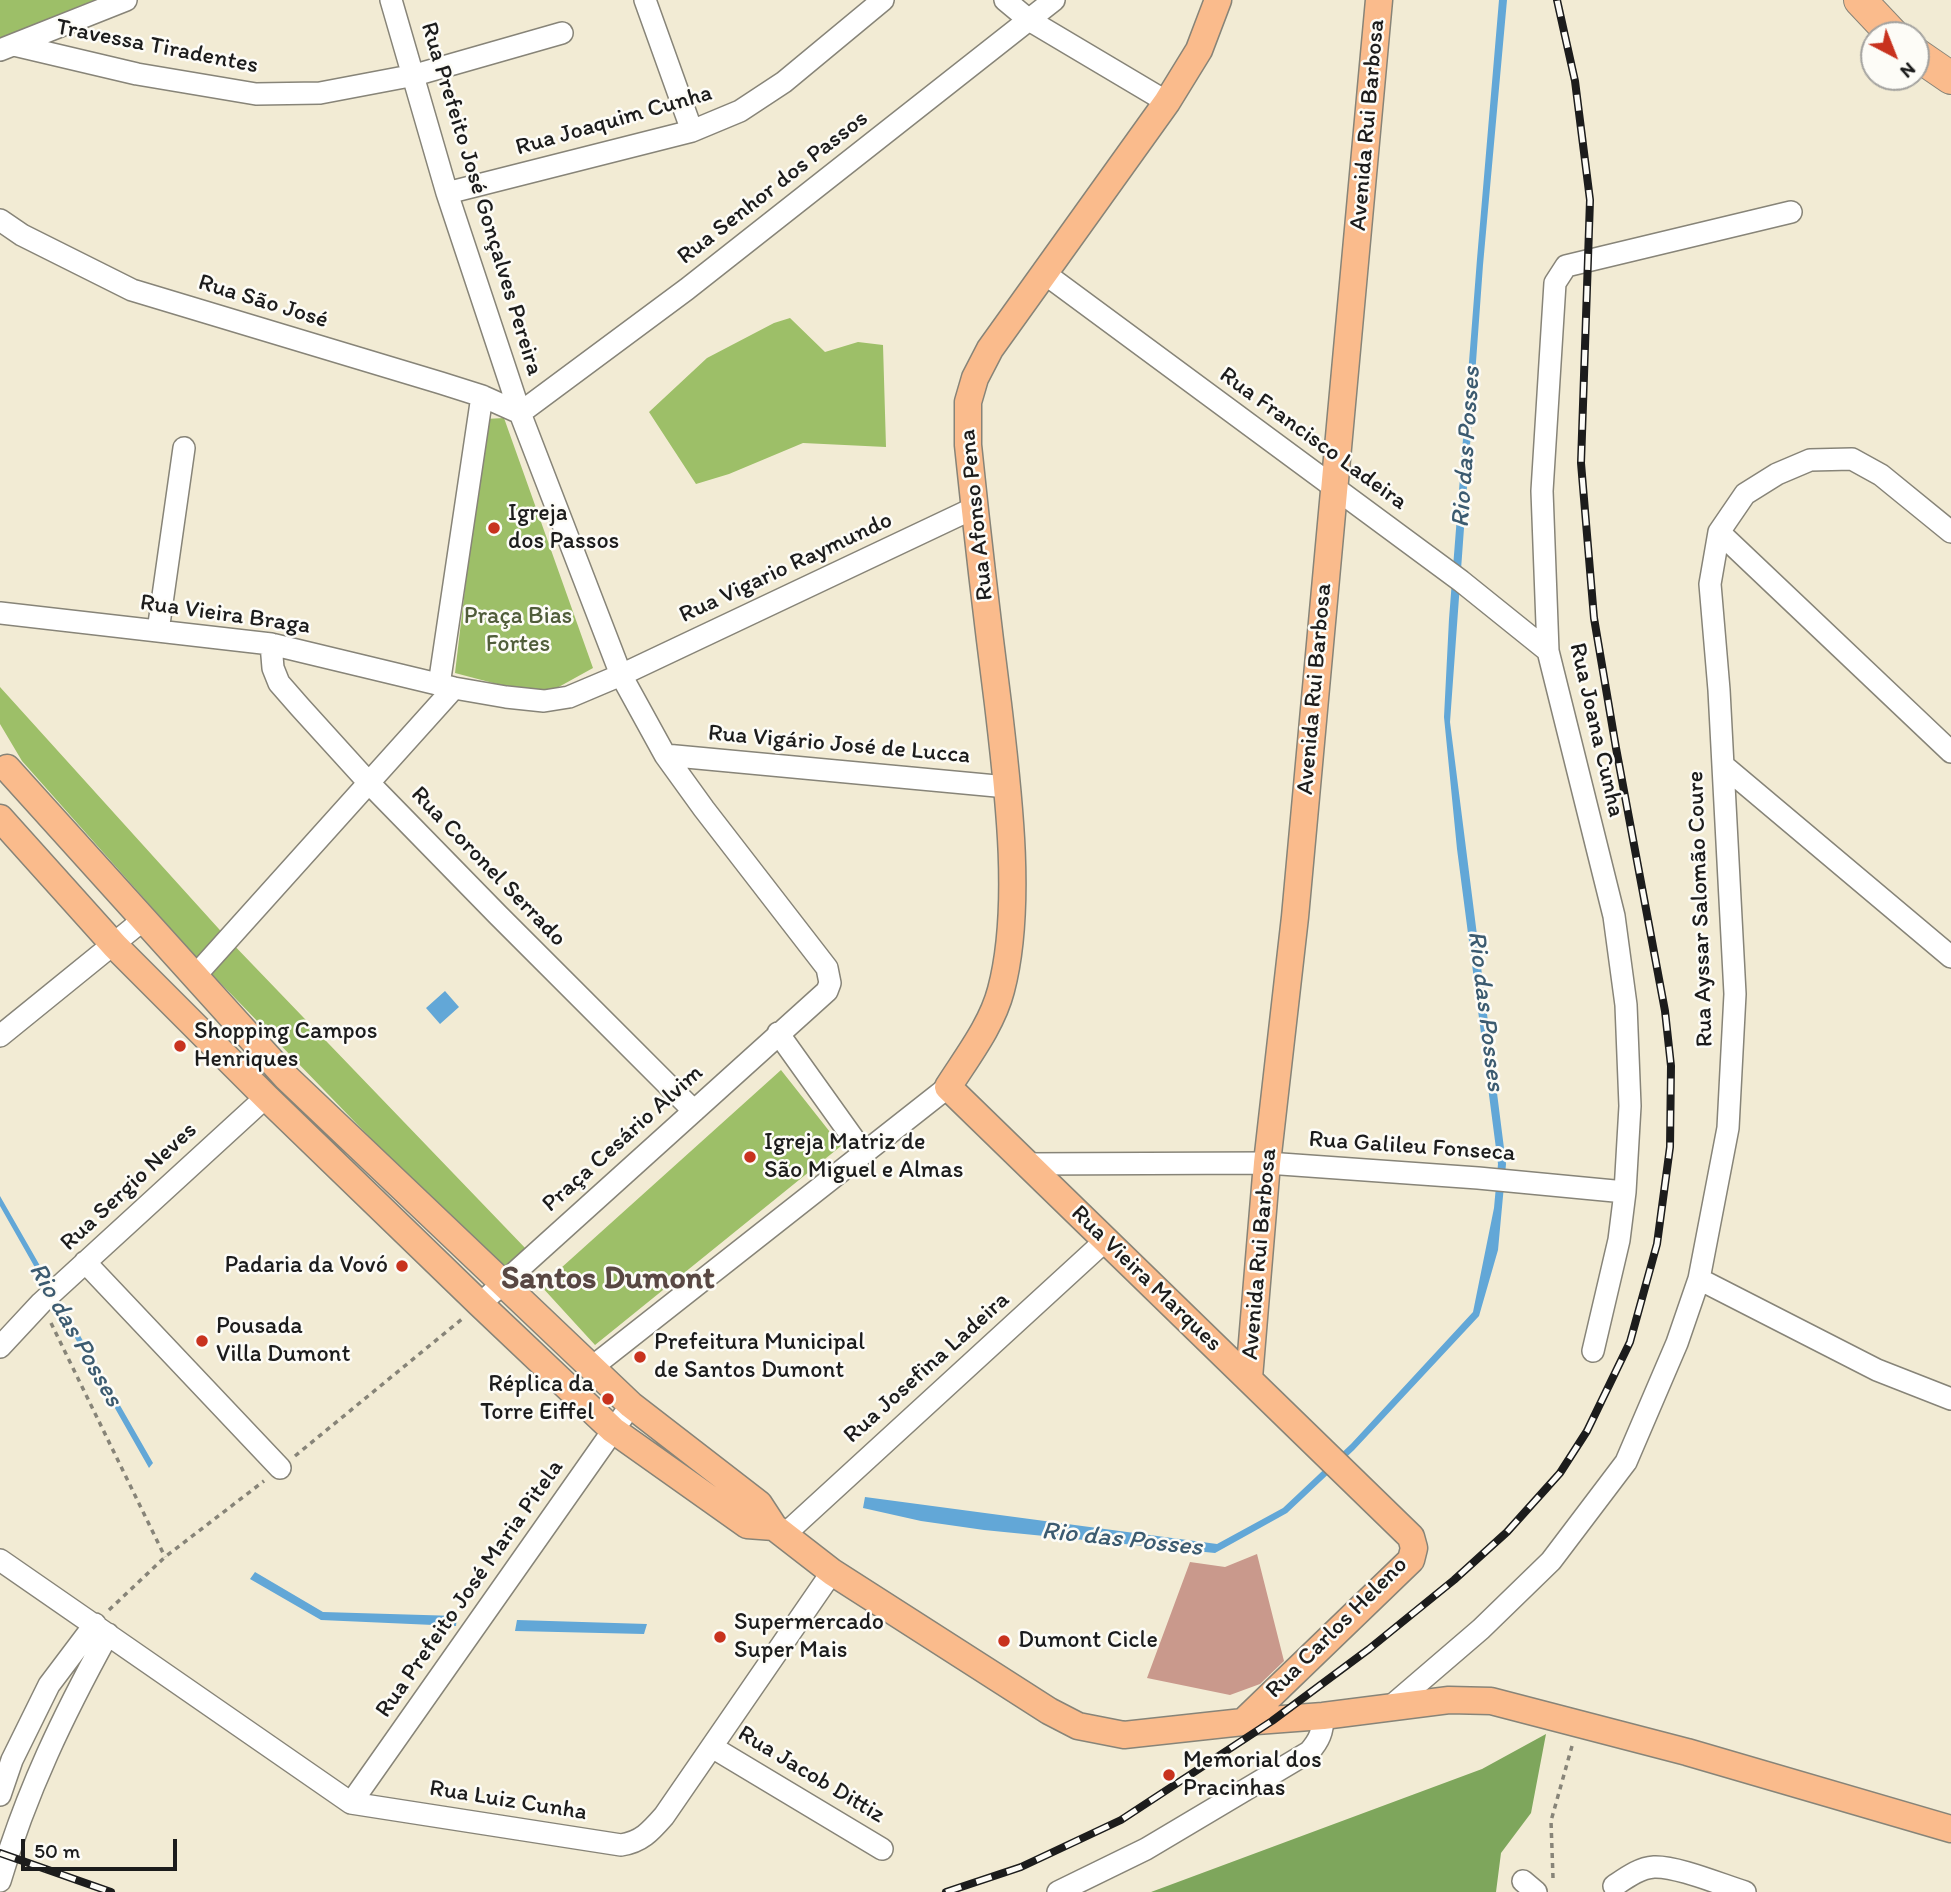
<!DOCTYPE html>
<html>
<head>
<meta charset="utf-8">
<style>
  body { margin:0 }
  #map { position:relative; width:1951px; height:1892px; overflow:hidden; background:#f2ebd4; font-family:Itim,sans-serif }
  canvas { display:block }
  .north { position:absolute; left:1860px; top:21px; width:70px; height:70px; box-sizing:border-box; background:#fdfcf7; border:2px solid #a3a29f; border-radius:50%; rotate:138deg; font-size:19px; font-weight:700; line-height:28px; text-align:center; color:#1c1c1c }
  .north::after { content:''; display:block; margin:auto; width:24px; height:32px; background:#c8321e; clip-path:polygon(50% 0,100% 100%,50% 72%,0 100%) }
  .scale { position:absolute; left:21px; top:1839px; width:156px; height:32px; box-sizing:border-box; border:4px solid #1c1c1c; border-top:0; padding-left:9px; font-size:21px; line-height:24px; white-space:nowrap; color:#1c1c1c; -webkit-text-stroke:5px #fdfcf7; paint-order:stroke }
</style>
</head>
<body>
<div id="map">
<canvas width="1951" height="1892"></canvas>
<div class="north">N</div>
<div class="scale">50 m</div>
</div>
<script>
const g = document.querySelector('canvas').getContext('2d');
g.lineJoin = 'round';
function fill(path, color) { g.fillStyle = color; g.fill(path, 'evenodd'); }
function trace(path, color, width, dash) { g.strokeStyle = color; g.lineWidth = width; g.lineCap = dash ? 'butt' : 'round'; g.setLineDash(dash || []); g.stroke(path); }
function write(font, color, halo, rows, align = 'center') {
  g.font = font + ' Itim,sans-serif'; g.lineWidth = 5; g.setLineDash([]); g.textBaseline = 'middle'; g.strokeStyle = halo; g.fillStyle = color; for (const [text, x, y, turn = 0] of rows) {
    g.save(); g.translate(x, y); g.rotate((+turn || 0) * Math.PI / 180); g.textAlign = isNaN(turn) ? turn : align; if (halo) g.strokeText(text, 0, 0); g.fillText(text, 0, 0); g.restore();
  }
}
fill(new Path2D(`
  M0,0H95L0,38Z
  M790,318L825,352L858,342L883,345L886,447L803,443L729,474L696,484L649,412L707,358L774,323Z
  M504,418L593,668L555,689L535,694L455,673L485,419Z
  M0,687L228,939L528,1251L501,1273L204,966L22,761L0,724Z
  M781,1070L841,1146L595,1345L541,1286Z`), '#9dbf68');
fill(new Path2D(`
  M1546,1734L1531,1813L1501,1853L1496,1892H1151L1482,1769Z`), '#7ea65c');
fill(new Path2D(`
  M1499,0H1507L1483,265L1450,722L1506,1164L1498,1250L1479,1316L1354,1450L1287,1513L1215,1553L984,1530L921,1521L863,1508L865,1497L1217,1544L1283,1508L1351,1444L1473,1312L1494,1208L1498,1164L1457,849L1444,717L1449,619L1477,259Z
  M445,991L459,1007L440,1024L426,1008Z
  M0,1196L153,1463L149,1468L0,1206Z
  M255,1572L323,1612L457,1616L456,1626L321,1620L250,1579Z
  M517,1620L647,1624L644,1634L515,1631Z`), '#62a7d7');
fill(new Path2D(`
  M1257,1554L1284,1661L1260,1684L1230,1695L1147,1678L1190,1562L1225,1567Z`), '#c9998c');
const minor = new Path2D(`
  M391,0L447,193L520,413L621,675L665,755L704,809L827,968L830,983L827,991L480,1304
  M645,0L692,131
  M1005,0L1029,20L1167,102
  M14,45L137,74L256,94L320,93L415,75L562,33
  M0,50L126,0
  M447,193L692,131L740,111L784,82L883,0
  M0,220L22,235L132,290L441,383L482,396L520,413
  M1044,273L1461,581L1548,651
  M520,413L687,289L1054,0
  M1719,532L1951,752
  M0,613L271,644L454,688L506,697L544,701L569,697L621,675L974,508
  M158,631L184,448
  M271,644L273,668L279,683L300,707L369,783L498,915L694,1111
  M439,685L482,396
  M665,755L1007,787
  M1724,766L1951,957
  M195,976L454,688
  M778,1033L863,1152
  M0,1036L143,920
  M1027,1164L1267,1163L1478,1178L1625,1192
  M85,1262L280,1468
  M1699,1279L1877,1370L1951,1399
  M0,1347L41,1303L266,1097
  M1593,1351L1619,1240L1625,1192L1630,1106L1626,1005L1614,916L1548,651L1542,491L1555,283L1566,266L1791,212
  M591,1368L948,1087
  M784,1535L1106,1240
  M0,1560L351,1803L621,1845C641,1842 650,1832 664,1816L832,1572
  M1389,1708L1481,1629L1551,1561L1626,1462L1677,1343L1699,1279L1728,1128L1735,994L1719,690L1710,584L1719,532L1745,494L1777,474L1810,460L1852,459L1881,475L1951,532
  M712,1747L882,1849
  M0,1795L12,1760L49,1685L95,1624
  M351,1803L631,1405
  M0,1881C26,1792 64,1714 108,1634
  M1523,1881L1536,1892
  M1614,1886C1626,1878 1639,1868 1654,1867C1677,1866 1722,1885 1745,1892
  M1058,1892L1146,1849L1309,1752C1319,1741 1323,1732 1323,1716`);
const major = new Path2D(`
  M1218,0L1199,50L1167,102L990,349L975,378L968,402V445C977,532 987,618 998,704C1008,789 1023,907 1001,990C992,1025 967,1057 948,1087L1411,1537L1414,1548L1411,1560L1243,1722
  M7,768L286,1077L631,1405L759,1504L774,1527L832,1572L1049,1711L1078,1726L1124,1735L1243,1722L1323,1716L1449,1700L1491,1701L1687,1752L1951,1829
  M0,818L115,946L266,1097L480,1304L613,1430L747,1525L774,1527
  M1249,1378L1267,1163L1295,917L1379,0`);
const highway = new Path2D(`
  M1860,0L1893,35
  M1916,54L1951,78`);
trace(minor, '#878478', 24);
trace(major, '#878478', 29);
trace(highway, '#878478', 34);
trace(new Path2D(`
  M51,1323L165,1557
  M295,1456L462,1319
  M109,1610L165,1557L264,1481
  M1553,1878L1551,1821L1572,1746`), '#878478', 3.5, [5, 5]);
trace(minor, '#fff', 21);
trace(major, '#fabb8c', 26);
trace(highway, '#fabb8c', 32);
const rail = new Path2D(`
  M0,1853L111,1892
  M946,1892L1021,1867L1121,1820L1272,1721L1369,1649L1454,1580L1507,1532L1560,1473L1587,1431L1630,1342L1657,1244L1670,1147L1671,1066L1665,1011L1616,748L1594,618L1581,463L1590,200L1575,81L1557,0`);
trace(rail, '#1c1c1c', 8);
trace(rail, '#fdfcf7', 5, [16]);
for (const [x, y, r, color] of [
  [494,528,7,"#c8321e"],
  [180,1046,7,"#c8321e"],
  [750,1157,7,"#c8321e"],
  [402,1266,7,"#c8321e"],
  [202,1341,7,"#c8321e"],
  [640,1357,7,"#c8321e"],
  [608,1399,7,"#c8321e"],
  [720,1637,7,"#c8321e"],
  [1004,1641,7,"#c8321e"],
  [1169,1775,7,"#c8321e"]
]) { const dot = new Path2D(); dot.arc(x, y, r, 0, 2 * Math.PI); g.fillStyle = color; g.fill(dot); trace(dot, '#fdfcf7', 2.5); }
write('24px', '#1c1c1c', '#fdfcf7', [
  ["Travessa Tiradentes",157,47,11],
  ["Rua Joaquim Cunha",614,121,-16],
  ["Avenida Rui Barbosa",1368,125,-85],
  ["Rua Senhor dos Passos",773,188,-38],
  ["Rua Prefeito José Gonçalves Pereira",481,199,73],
  ["Rua São José",263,302,17],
  ["Rua Francisco Ladeira",1313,439,36],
  ["Rua Afonso Pena",977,515,-96],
  ["Rua Vigario Raymundo",786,568,-25],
  ["Rua Vieira Braga",225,615,8],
  ["Avenida Rui Barbosa",1315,689,-85],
  ["Rua Joana Cunha",1596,730,77],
  ["Rua Vigário José de Lucca",839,745,5],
  ["Rua Coronel Serrado",488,867,46],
  ["Rua Ayssar Salomão Coure",1701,909,-92],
  ["Praça Cesário Alvim",623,1139,-42],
  ["Rua Galileu Fonseca",1412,1147,4],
  ["Rua Sergio Neves",129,1187,-43],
  ["Avenida Rui Barbosa",1260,1254,-85],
  ["Rua Vieira Marques",1146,1279,44],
  ["Rua Josefina Ladeira",927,1368,-42],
  ["Rua Prefeito José Maria Pitela",470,1589,-55],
  ["Rua Carlos Heleno",1337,1628,-45],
  ["Rua Jacob Dittiz",811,1775,31],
  ["Rua Luiz Cunha",508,1801,9]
]);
write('24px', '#1c1c1c', '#fdfcf7', [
  ["Igreja",508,514],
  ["dos Passos",508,542],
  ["Shopping Campos",194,1032],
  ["Henriques",194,1060],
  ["Igreja Matriz de",764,1143],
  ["São Miguel e Almas",764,1171],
  ["Padaria da Vovó",388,1266,"right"],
  ["Pousada",216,1327],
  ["Villa Dumont",216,1355],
  ["Prefeitura Municipal",654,1343],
  ["de Santos Dumont",654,1371],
  ["Réplica da",594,1385,"right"],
  ["Torre Eiffel",594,1413,"right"],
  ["Supermercado",734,1623],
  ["Super Mais",734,1651],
  ["Dumont Cicle",1018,1641],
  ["Memorial dos",1183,1761],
  ["Pracinhas",1183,1789]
], 'left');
write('24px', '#505d3a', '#fdfcf7', [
  ["Praça Bias",518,617],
  ["Fortes",518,645]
]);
write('italic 26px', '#3c5b70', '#fdfcf7', [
  ["Rio das Posses",1467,447,-86],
  ["Rio das Posses",1485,1011,83],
  ["Rio das Posses",75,1335,60],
  ["Rio das Posses",1122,1540,6]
]);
write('bold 32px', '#594843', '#fdfcf7', [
  ["Santos Dumont",608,1280]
]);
</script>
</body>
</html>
